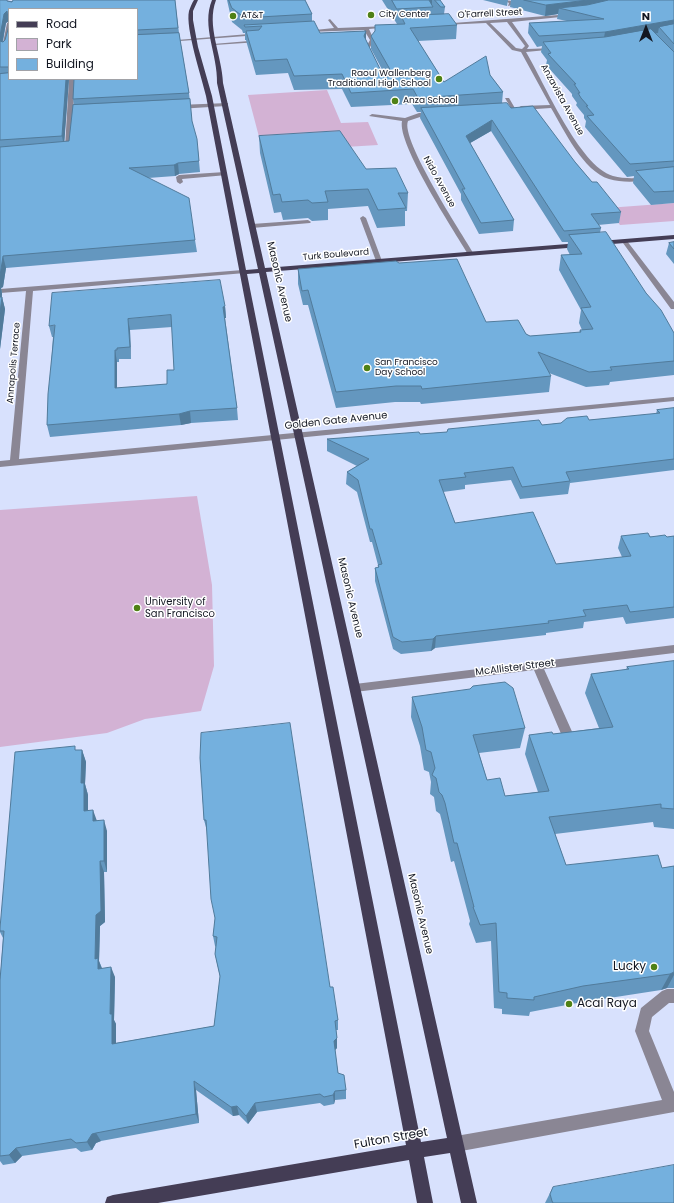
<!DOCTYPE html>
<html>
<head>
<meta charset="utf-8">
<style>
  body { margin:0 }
  #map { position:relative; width:674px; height:1203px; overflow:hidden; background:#d8e1fd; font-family:Poppins,sans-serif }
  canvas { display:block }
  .legend { position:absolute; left:8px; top:8px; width:130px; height:72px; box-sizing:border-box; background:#fff; border:1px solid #a1a2a7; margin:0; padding:5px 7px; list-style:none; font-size:12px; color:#131722 }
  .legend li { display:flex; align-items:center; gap:8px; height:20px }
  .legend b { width:20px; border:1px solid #a1a2a7 }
  .north { position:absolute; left:626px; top:8px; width:40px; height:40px; -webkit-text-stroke:3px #fff; paint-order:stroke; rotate:0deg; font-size:11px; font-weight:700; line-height:16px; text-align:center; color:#131722 }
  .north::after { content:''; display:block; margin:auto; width:14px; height:18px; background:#131722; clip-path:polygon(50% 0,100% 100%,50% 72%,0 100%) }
</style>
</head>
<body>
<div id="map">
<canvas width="674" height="1203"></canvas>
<ul class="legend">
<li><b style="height:5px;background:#443d55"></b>Road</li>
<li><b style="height:11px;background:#d3b2d4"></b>Park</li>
<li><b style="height:11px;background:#74b0de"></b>Building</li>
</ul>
<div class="north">N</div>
</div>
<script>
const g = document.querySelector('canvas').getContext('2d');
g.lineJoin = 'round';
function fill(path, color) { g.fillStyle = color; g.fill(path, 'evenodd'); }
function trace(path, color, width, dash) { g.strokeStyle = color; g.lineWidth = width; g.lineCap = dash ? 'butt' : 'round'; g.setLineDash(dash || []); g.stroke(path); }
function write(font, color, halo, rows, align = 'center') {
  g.font = font + ' Poppins,sans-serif'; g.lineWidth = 3; g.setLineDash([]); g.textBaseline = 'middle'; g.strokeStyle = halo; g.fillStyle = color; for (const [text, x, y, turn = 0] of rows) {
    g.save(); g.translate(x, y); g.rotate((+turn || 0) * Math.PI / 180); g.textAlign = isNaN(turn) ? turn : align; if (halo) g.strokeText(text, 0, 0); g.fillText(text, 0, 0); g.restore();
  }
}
fill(new Path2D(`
  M327,90L341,123L368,122L378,145L263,152L248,95Z
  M674,203V221L620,225L607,208Z
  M197,496L212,585L214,666L201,711L145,719L107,733L0,747V510Z`), '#d3b2d4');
fill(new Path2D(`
  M503,0L513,1L512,5L508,6L509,3Z
  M572,14L570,16L512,22L529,46L527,49L555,48L557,49L526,52C544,82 579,166 613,176C632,181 655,176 674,174V178C653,179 629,185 609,179C583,171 564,130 551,108L521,110L518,108L521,106L550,105L521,52L512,50L486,23L442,25L440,24ZM507,22L525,46L522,49L516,48L490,23Z
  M330,19L338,28L389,26L391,27L369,29L374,40L369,49L374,58L372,59L365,49L370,40L364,30L307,32L305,31L334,28L328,20Z
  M9,22L7,43L5,44L3,43L7,23Z
  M261,33L259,35L167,42L165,41Z
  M261,40L259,42L215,45L213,44Z
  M69,79H75L71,150L63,152L60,150L65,148Z
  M505,98H509L516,110H512Z
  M228,103V105L226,106L178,109L175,107L178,105Z
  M434,112L437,114L436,115L420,117L408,121C400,139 462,234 474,254L473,255L468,254C454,231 397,144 402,121L369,116L372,114L405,118L419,113Z
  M225,172L227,173V175L182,179L183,182L180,184L177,182L176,177L179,175Z
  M363,216L366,218L382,261L381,262L376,261L360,218Z
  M308,220L311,222L310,223L252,228L249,226L252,224Z
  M625,240L627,241L674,302V309H671L623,243V241Z
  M243,270L246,272L245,273L33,291L19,459L674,397V401L0,467V461L10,460L26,291L0,293V289Z
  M674,645V653L544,669L574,736L572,739L568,741L564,739L562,736L534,670L355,692L351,691L350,688L351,685L355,684Z
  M667,989H674V1003H669L652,1017L649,1031L674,1092V1112L456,1152L451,1149L448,1144L451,1139L456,1136L662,1100L635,1031L641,1008L662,991Z`), '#8a8694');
fill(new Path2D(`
  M194,0H198L193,11V20L198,47L212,96L246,270L258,269L217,83C218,55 201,26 212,0H216C206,26 222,55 223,83L265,268L580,243L583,245L580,247L266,272L477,1203H461L450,1153L424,1157L433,1203H417L409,1160L158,1203H105L107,1197L113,1195L406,1145L206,96C202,78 185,28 189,11C190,8 192,3 194,0ZM259,273L447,1138L421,1142L247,274Z
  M674,235V239L600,245L597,243L600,241Z`), '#443d55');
fill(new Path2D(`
  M0,0L11,1L175,0L179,33L189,93L192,121L198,150L200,172L179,174L175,176L148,178L195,240L197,252L6,268L3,287L1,288L2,294V297L5,309L0,349ZM9,9H137V79L73,99L74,105L69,141L64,142L69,79H9ZM8,21L9,26L5,40L3,42L6,23Z
  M227,0H305L312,14V21L320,33L366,31V40L383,75H385L371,49V36L397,24L382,0H435L445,7L444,14L457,25L456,39L418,41L444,82L490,75L503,92L502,103L511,108L575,162L592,182L621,212L619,223L598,225L601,228L600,233L646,293L674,333V375L610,382L609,385L586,387L549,373L551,376L549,392L421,404L420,402H395L336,408L308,305H303L298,284V269L526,334L530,336L579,333L580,330H582L579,323L581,310L559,270L561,255H570L567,249L568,242H562L491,131L470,143L514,220L513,231L479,234L461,200V194L420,118L421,112H417L412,104L351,107L342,89L294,90L288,73L256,75L247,44L246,40H245V33H243L242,30L232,22Z
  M483,0H508L507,6Z
  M511,0H674V203L651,205L633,183L634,176L627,177L585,127L586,121L584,118V115L579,109L576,105L577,103L572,96V94L546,65L547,60L541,52L542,46L537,47L528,33L529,23L567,21L557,19L558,14L545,16L510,7Z
  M259,136L366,169L408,193L407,211H405V226L377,228L368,206L328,209V220L312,221L308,218L283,220L281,212L274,213L260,153Z
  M674,242V264L666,254L669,243Z
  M225,306L226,318H225L237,408L238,420L191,423L181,425L50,437L47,425L53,337H52L49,326ZM172,327L174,370L167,384L117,388V362H119V359H131L130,330Z
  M674,408V470L570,483L568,494L520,499L511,480L465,485V489L443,492L455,523L556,564L622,557L618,548L621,536L667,537L674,536V618L626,624L623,617L584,622L583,628L546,633V635L435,648L431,651L401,654L393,649L375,581V568H378V565L372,542H370L357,492L346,484L347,472L357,466L327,451V439L420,434L542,425L589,420L656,414L657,410Z
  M674,661V829L654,827L653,822L555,834L566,865L662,868L674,866V988H667L661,990L577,1003L530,1012L529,1016L502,1014V1009L494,1008L491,941L476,943L469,924L470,921L454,861L451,862L442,822L440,814L436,811L434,797L430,794L431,782L429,772L424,770L420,746L411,717L412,697L525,728L520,748L479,753L487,780L505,796L538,792L525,754L529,735L553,734L599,728L585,693L591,674L626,670L627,667Z
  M77,750H82L86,762L85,784L88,795V810L96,821L107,831V872H104L105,922L100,926L99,961L102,968L115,977L114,1020L116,1024V1043L214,1026L220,977L215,954L216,947L215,946L213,936L215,919L207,831L204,820L200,758L330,987L338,1020V1030H336L337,1038V1048L335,1050L338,1073L346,1090V1099L335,1100L334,1104L324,1106L320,1103L257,1112L248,1124L239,1115L233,1116L196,1090L199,1123L101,1141L96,1143L92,1150L81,1152L76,1148L22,1156L15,1163L3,1165L0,1161V980L3,938L0,932V928Z
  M553,1187L674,1203H545Z`), '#6497bf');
fill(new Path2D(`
  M428,0H432V7Z
  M588,0H633L559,8L558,14L545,16L546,5Z
  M7,11L9,21L6,23L1,50L0,44V36L4,14Z
  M674,20V30L659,27L658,33L603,43L605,32Z
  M366,31V44L364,36Z
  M66,79H69L64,147L62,136Z
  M492,120L491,131L465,146L466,136Z
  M178,163L179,174L175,176L174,165Z
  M3,256L6,268L3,287L1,288L2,294L0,309V276Z
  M2,297L5,309L0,349V313Z
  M225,306L226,318H224L223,307Z
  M128,319L130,330L131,359L130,347Z
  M115,350L117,362V400L115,388Z
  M190,411L191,423L181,425L179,414Z
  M436,636L435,648L431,651L433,639Z
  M82,750L86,762L85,784L88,795V823L84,811L81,783Z
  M93,810L97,821H93Z
  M104,820L107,831V872L104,861Z
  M100,861L104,872L105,922L100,926L99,961L102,969V979L95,959L96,915Z
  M111,967L115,977L114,1020L116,1024V1054L112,1044L110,1014Z
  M674,972V975L667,988L661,990L670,974Z
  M337,1038V1048L334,1051V1041Z
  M194,1081L196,1090L199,1123L196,1114Z
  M335,1091V1100L334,1104L333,1095Z
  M255,1103L257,1112L248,1124L246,1116Z
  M237,1106L239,1115L233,1116L231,1107Z
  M96,1133L101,1141L96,1143L92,1150L87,1142L92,1134Z
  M16,1148L22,1156L15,1163L9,1155Z`), '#517b9b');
const building = new Path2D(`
  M0,0H7V1L12,2L13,0H175L178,28L137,30V9H9V67H0V41L3,42L5,40L9,26L7,11L4,14L0,36Z
  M229,0H305L312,14L242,18L241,15L232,8Z
  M392,0H429L433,7L397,9Z
  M435,0H440L445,7H441Z
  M524,0H588L546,5Z
  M609,0H674V20L605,32L539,36L529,23L604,19L559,8L587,5Z
  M449,14L457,25L410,28L444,82L486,56L490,75L503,92L418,98L413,89L351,93L342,74L294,76L287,59L255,61L246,31L259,30L262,26L245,27L244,25L314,21L320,33L366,31L364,36L383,75L388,77L392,73L371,36L375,31V25L405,24L401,16Z
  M674,24V44L659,27Z
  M651,29L674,52V161L630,164L587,116L594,115L586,106H588L581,98L578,93H580L574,84H576L548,54L551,53L543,42L605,37Z
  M179,33L189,93L73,99L74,79H137V35Z
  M9,73V79H66L62,136L0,140V74Z
  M190,99L192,121L197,139L199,161L178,163L174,165L129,168L189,198L195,240L3,256L0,276V147L69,141L73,105Z
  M507,103L511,108L533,106L575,162L592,182H597L621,212L591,214L601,228L564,231L492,120L466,136L514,220L481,223L462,189H465L421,108Z
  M340,131L366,169L396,168L408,193H398L406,208L378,210L368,189L325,191L328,202L312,203L308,200L282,202L280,194L273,195L259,136Z
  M674,167V191L654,192L636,171Z
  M606,232L646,293L661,310L674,333V361L610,367L612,370L589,372L538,352L551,376L422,389L421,386H396L336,392L308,290L302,291L298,269L396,261L399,263L457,259L486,322L518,320L526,334L530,336L581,332L580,330L593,329L581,308L591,307L561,255L582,254L569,235Z
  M674,242V249L669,243Z
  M220,280L225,306L223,307L237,408L190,411L179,414L47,425L48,394L55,325L49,326L52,293ZM171,315L174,370H167V384L115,388V350H117V348L130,347L128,319Z
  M0,297H2L0,313Z
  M674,408V459L566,472L570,481L522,487L513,467L464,473L466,477L439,480L455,523L533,512L556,564L631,556L621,536L648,533L650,537L665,535L667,537L674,536V607L630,612L627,605L583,610L586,616L548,621L549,623L436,636L433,639L402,642L393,637L375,568L379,567L378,565L382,564L372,529H370L358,480L347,472L369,459L327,439L419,432L420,434L447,432L448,429L539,420L542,425L561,423L567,418L587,416L589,420L660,413L657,410Z
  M674,661V809L661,808V804L549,817L566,865L658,855L662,868L674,866V972L670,974L583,986L534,997V1000L507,998V993L499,992L496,923L480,925L473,907H474L457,843H454L445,803L442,795L439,792L436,778L432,775L435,768L431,752L426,750L422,727L412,697L470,689L473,686L505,682L513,688L525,728L473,735L487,780L500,778L505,796L549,791L529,735L552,732L553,734L613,727L591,674L629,669L627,667Z
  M290,723L330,987H333L338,1020L335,1021L337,1038L334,1041L338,1073L344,1075L346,1090L335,1091L333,1095L324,1097L320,1094L255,1103L246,1116L237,1106L231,1107L194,1081L196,1114L96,1133L92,1134L87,1142L76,1143L71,1139L16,1148L9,1155L0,1156V980L4,931H0V928L15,752L75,746V750H82L81,783H84V811L93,810V821L104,820V861H100L101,911L96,915L95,959L98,958V969L111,967L110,1014H112V1044L214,1026L220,976L215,954L217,937L213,936L215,918L211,899L206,820H204L200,758L201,733Z
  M674,1165V1203H553L552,1201L550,1194L553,1187Z`);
fill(building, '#74b0de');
trace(building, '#517b9b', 1);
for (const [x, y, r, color] of [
  [371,15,4,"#4f8115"],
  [233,16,4,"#4f8115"],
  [439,79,4,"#4f8115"],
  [395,101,4,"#4f8115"],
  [367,368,4,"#4f8115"],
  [137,608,4,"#4f8115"],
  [654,967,4,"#4f8115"],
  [569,1004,4,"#4f8115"]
]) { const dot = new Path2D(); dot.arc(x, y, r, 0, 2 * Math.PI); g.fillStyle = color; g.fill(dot); trace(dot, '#fff', 1.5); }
write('9px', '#131722', '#fff', [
  ["O'Farrell Street",490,14,-3],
  ["Anzavista Avenue",562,100,61],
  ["Nido Avenue",439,182,61],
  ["Turk Boulevard",336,255,-5],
  ["Annapolis Terrace",14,363,-85]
]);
write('9px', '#131722', '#fff', [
  ["City Center",379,15],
  ["AT&T",241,16],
  ["Raoul Wallenberg",431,74,"right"],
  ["Traditional High School",431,84,"right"],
  ["Anza School",403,101],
  ["San Francisco",375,363],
  ["Day School",375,373]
], 'left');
write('10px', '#131722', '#fff', [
  ["Masonic Avenue",279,282,77],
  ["Golden Gate Avenue",336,421,-6],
  ["Masonic Avenue",350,598,77],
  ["McAllister Street",515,668,-7],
  ["Masonic Avenue",420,914,77]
]);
write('10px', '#131722', '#fff', [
  ["University of",145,602],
  ["San Francisco",145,614]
], 'left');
write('12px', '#131722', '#fff', [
  ["Lucky",646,967],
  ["Acai Raya",577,1004,"left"]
], 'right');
write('12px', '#131722', '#fff', [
  ["Fulton Street",391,1139,-10]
]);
</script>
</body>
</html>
